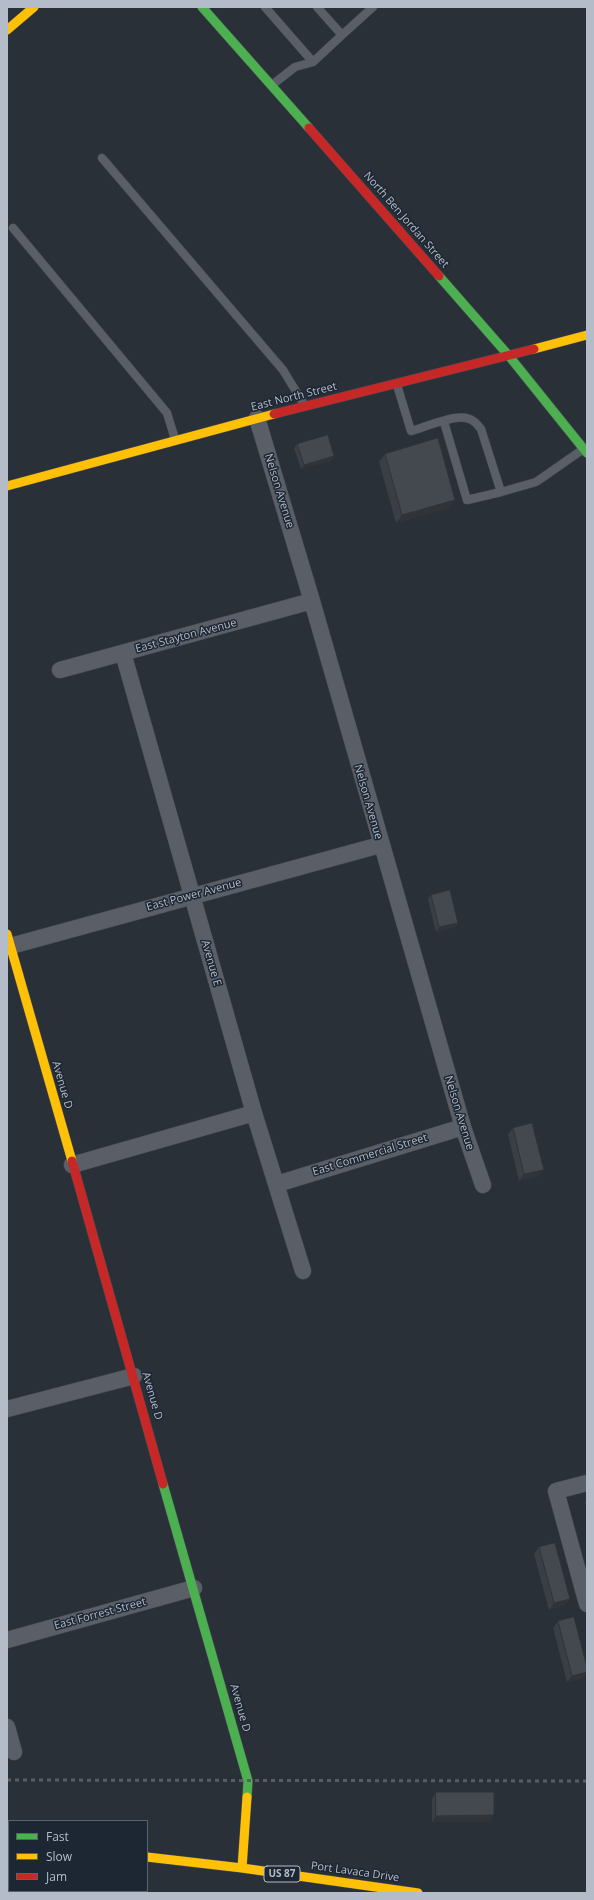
<!DOCTYPE html>
<html>
<head>
<meta charset="utf-8">
<style>
  body { margin:0 }
  #map { position:relative; width:594px; height:1900px; overflow:hidden; background:#2a3038; font-family:"Open Sans",sans-serif }
  canvas { display:block }
  .frame { position:absolute; inset:0; border:8px solid #b4bcc9; pointer-events:none }
  .legend { position:absolute; left:8px; top:1820px; width:140px; height:72px; box-sizing:border-box; background:#1d2633; border:1px solid #59626f; margin:0; padding:5px 7px; list-style:none; font-size:12px; color:#b4bcc9 }
  .legend li { display:flex; align-items:center; gap:8px; height:20px }
  .legend b { width:20px; border:1px solid #59626f }
</style>
</head>
<body>
<div id="map">
<canvas width="594" height="1900"></canvas>
<div class="frame"></div>
<ul class="legend">
<li><b style="height:5px;background:#4caf50"></b>Fast</li>
<li><b style="height:5px;background:#ffc107"></b>Slow</li>
<li><b style="height:5px;background:#c62828"></b>Jam</li>
</ul>
</div>
<script>
const g = document.querySelector('canvas').getContext('2d');
g.lineJoin = 'round';
function trace(path, color, width, dash) { g.strokeStyle = color; g.lineWidth = width; g.lineCap = dash ? 'butt' : 'round'; g.setLineDash(dash || []); g.stroke(path); }
function fill(path, color) { g.fillStyle = color; g.fill(path, 'evenodd'); }
function write(font, color, halo, rows, align = 'center') {
  g.font = font + ' "Open Sans",sans-serif'; g.lineWidth = 3; g.setLineDash([]); g.textBaseline = 'middle'; g.strokeStyle = halo; g.fillStyle = color; for (const [text, x, y, turn = 0] of rows) {
    g.save(); g.translate(x, y); g.rotate((+turn || 0) * Math.PI / 180); g.textAlign = isNaN(turn) ? turn : align; if (halo) g.strokeText(text, 0, 0); g.fillText(text, 0, 0); g.restore();
  }
}
const lane = new Path2D(`
  M265,7L313,62
  M317,7L342,35L373,7
  M272,85L295,67L313,62L342,35
  M102,158L283,370L305,406
  M13,228L167,413L175,439
  M397,385L411,431C425,427 453,415 466,418C473,419 477,424 481,429L501,492L536,482L582,450
  M444,422L467,500L501,492`);
const street = new Path2D(`
  M257,418L312,601L463,1127L483,1185
  M123,653L254,1113L303,1271
  M60,670L312,601
  M7,947L380,845
  M72,1165L254,1113
  M277,1184L463,1127
  M7,1409L134,1376
  M587,1483L556,1491L587,1604
  M7,1640L194,1588
  M7,1727L14,1752`);
const fast = new Path2D(`
  M202,7L309,128
  M439,276L509,356L587,453
  M163,1484L248,1781L247,1797
  M7,1842H9`);
const slow = new Path2D(`
  M7,30L34,7
  M534,349L587,335
  M7,486L274,414
  M7,934L72,1161
  M147,1857L242,1868L418,1893
  M242,1868L247,1797`);
const jam = new Path2D(`
  M309,128L439,276
  M274,414L534,349
  M72,1161L163,1484`);
trace(lane, '#484c53', 9);
trace(street, '#484c53', 17);
trace(fast, '#484c53', 10);
trace(slow, '#484c53', 10);
trace(jam, '#484c53', 10);
trace(new Path2D(`
  M587,1502V1504`), '#5d636a', 2.5, [3, 3]);
trace(lane, '#5a5e66', 8);
trace(street, '#5a5e66', 16);
trace(fast, '#4caf50', 9);
trace(slow, '#ffc107', 9);
trace(jam, '#c62828', 9);
trace(new Path2D(`
  M7,1780L587,1781`), '#595d64', 3, [4, 4]);
fill(new Path2D(`
  M297,444L331,461L301,469L294,448Z
  M385,454L449,508L396,523L379,462Z
  M431,895L458,923L455,927L436,932L428,899Z
  M513,1128L539,1176L519,1181L508,1134Z
  M539,1547L565,1605L549,1610L534,1554Z
  M558,1621L584,1678L567,1682L553,1628Z
  M436,1792L490,1822H432V1799Z`), '#3a3f45');
fill(new Path2D(`
  M334,456L331,461L301,469L304,465Z
  M455,500L449,508L396,523L402,515Z
  M458,923L455,927L436,932L439,927Z
  M544,1170L539,1176L519,1181L524,1174Z
  M570,1599L565,1605L549,1610L554,1603Z
  M587,1672V1673L584,1678L567,1682L572,1676Z
  M494,1815L490,1822H432L436,1816Z`), '#303338');
const building = new Path2D(`
  M328,435L334,456L304,465L297,444Z
  M438,438L455,500L402,515L385,454Z
  M450,890L458,923L439,927L431,895Z
  M532,1123L544,1170L524,1174L513,1128Z
  M555,1543L570,1599L554,1603L539,1547Z
  M574,1617L587,1667V1672L572,1676L558,1621Z
  M436,1792H494V1815L436,1816Z`);
fill(building, '#444950');
trace(building, '#303338', 1);
for (const [x, y, w] of [
  [282,1874,36]
]) { const box = new Path2D(); box.roundRect(x - w / 2, y - 8, w, 16, 3); g.fillStyle = '#1d2633'; g.fill(box); trace(box, '#b4bcc9', 1); }
write('bold 10px', '#b4bcc9', null, [
  ["US 87",282,1874]
]);
write('11px', '#b4bcc9', '#1d2633', [
  ["North Ben Jordan Street",406,220,49],
  ["East North Street",294,397,-14],
  ["Nelson Avenue",279,491,73],
  ["East Stayton Avenue",186,636,-15],
  ["Nelson Avenue",368,802,74],
  ["East Power Avenue",194,895,-15],
  ["Avenue E",211,963,74],
  ["Avenue D",62,1085,74],
  ["Nelson Avenue",459,1113,73],
  ["East Commercial Street",370,1155,-17],
  ["Avenue D",152,1396,74],
  ["East Forrest Street",100,1614,-15],
  ["Avenue D",240,1708,74],
  ["Port Lavaca Drive",355,1872,8]
]);
</script>
</body>
</html>
